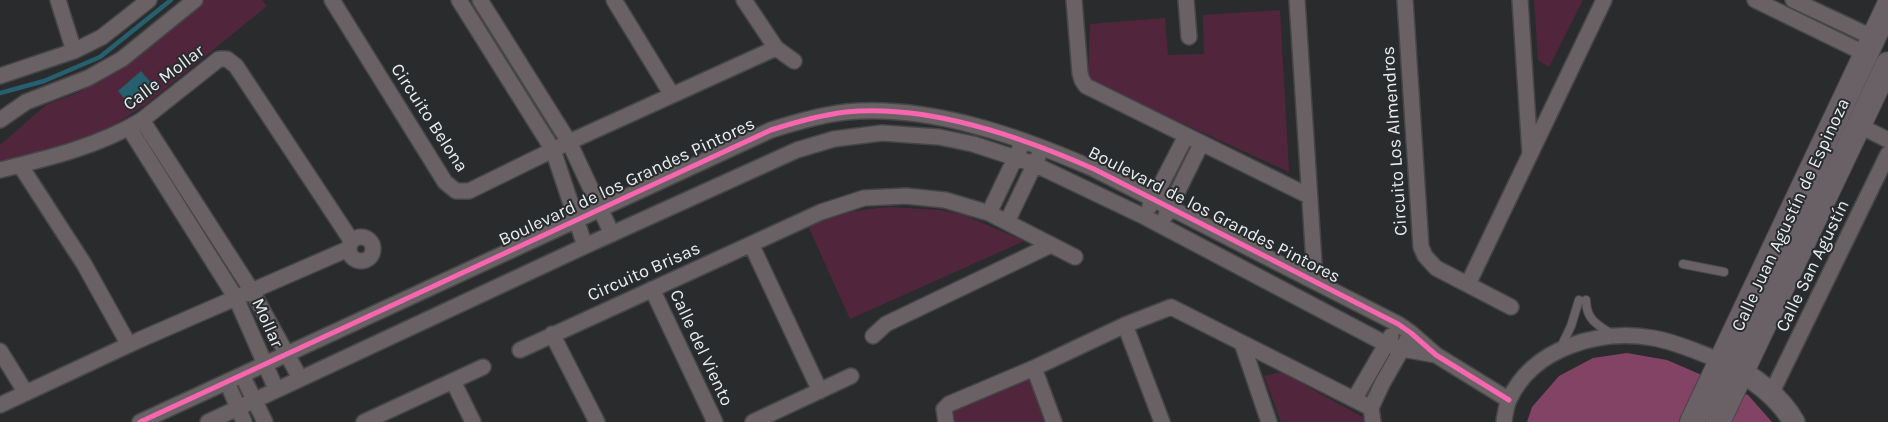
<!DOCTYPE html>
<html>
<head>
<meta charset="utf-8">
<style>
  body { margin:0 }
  canvas { display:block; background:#292b2d }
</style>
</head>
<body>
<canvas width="1888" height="422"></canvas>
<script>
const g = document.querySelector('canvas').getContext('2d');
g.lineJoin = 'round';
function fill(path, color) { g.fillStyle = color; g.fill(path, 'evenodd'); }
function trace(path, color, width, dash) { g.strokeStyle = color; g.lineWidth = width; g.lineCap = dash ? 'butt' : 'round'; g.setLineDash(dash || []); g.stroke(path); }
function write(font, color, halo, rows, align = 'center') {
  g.font = font + ' Karla,sans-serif'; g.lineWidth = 4; g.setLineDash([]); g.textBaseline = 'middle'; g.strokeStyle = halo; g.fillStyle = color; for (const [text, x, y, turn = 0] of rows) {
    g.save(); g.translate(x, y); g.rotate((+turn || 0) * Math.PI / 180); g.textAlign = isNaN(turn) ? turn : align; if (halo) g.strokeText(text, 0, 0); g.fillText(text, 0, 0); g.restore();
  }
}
fill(new Path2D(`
  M205,0H262L267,6L148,103L106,130L69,144L0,162V145L46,105L82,91L136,57Z
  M1534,0H1583L1549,67L1538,60Z
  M1280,10L1289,172L1088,80L1090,24L1165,18L1168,55L1204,54L1203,15Z
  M889,207L940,210L964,215L1024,241L850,319L809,228C834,212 860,210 889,207Z
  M1281,372L1366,419L1365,422H1281L1264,376Z
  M1033,373L1050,422H950L946,409Z`), '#51263d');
fill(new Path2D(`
  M1627,353L1667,360L1748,395L1772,422H1527L1532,407L1559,376L1593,358Z`), '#834365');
fill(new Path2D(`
  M141,71L152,84L129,104L118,91Z`), '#265f6d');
trace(new Path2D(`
  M0,93L44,81L100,57L171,0`), '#265f6d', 4.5);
const lane = new Path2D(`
  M1683,264L1724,272
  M1586,300C1586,319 1597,325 1612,334
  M1561,347L1571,326L1579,300`);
const street = new Path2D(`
  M58,0L74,51
  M332,0L445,182L456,191H469L569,142L776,48
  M459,0L553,150L585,246
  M480,0L569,142L612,234
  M614,0L672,95
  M744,0L776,48L794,61
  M1074,0L1080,73L1082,80L1086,86L1309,196
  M1186,0L1189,37
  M1297,0L1314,263
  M1405,0L1421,247L1425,256L1436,268L1511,307
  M1520,0L1530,153
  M1755,0L1866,54
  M1793,0L1874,38
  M0,76L74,51L102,37L149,0
  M0,120L26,102L88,78L122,59L195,0
  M142,120L252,291L300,378
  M1860,126L1888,140
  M129,128L236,298L276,389
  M20,165L84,264L129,345
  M0,170C49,158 99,146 142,120L219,59H227L236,66L351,240
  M1150,206L1186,136
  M989,213L1020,148
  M1166,215L1201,144
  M1007,222L1038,157
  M349 249a12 12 0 1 1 24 0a12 12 0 1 1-24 0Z
  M751,244L820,391
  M1468,284L1604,0
  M652,289L715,422
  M1125,325L1162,422
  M552,334L597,422
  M873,336L886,324L1051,245
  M1242,343L1269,422
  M520,350L821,212L864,198L906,196L945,200L989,213L1075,257
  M0,351L26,393
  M1034,368L1054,422
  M242,375L265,422
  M453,381L473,422
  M227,382L244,422
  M1771,394L1888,154
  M1355,398L1391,336
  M0,405L139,340L348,249
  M140,422L771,130C796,122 820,115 846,112C928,104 1019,136 1094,169L1398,324L1411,333L1436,355L1509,400
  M208,422L585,246L797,150L834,139L882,133L939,137L973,144L1034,164L1145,217L1386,344L1402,349L1436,355
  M364,422L483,367
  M753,422L851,376
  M946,422L944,409L949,404L1034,368L1125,325L1171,307L1371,408
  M1373,422L1371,408L1382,384L1407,340
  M1504,422C1505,415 1506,406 1509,400C1533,347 1600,329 1653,338C1677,342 1699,353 1722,361`);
const secondary = new Path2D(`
  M1727,364C1752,376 1780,397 1794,422`);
const primary = new Path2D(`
  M1692,422L1888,7
  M1718,422L1888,64`);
trace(lane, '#454647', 10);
trace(street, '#454647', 18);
trace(secondary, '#454647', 24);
trace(primary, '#454647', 26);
trace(lane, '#6a6165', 8);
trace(street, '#6a6165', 15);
trace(secondary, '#6b6268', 21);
trace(primary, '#6a6167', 24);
trace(new Path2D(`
  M140,422L771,130C796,122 820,115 846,112C928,104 1019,136 1094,169L1398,324L1411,333L1436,355L1509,400`), '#f766af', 5);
write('18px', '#eaedee', '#282c2e', [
  ["Calle Mollar",164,78,-37],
  ["Circuito Belona",429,118,57],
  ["Circuito Los Almendros",1395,141,-94],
  ["Boulevard de los Grandes Pintores",627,182,-25],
  ["Boulevard de los Grandes Pintores",1214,215,27],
  ["Calle Juan Agustín de Espinoza",1791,215,-65],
  ["Calle San Agustín",1813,266,-64],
  ["Circuito Brisas",644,272,-24],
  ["Mollar",267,323,66],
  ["Calle del Viento",701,348,65]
]);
</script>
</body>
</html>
